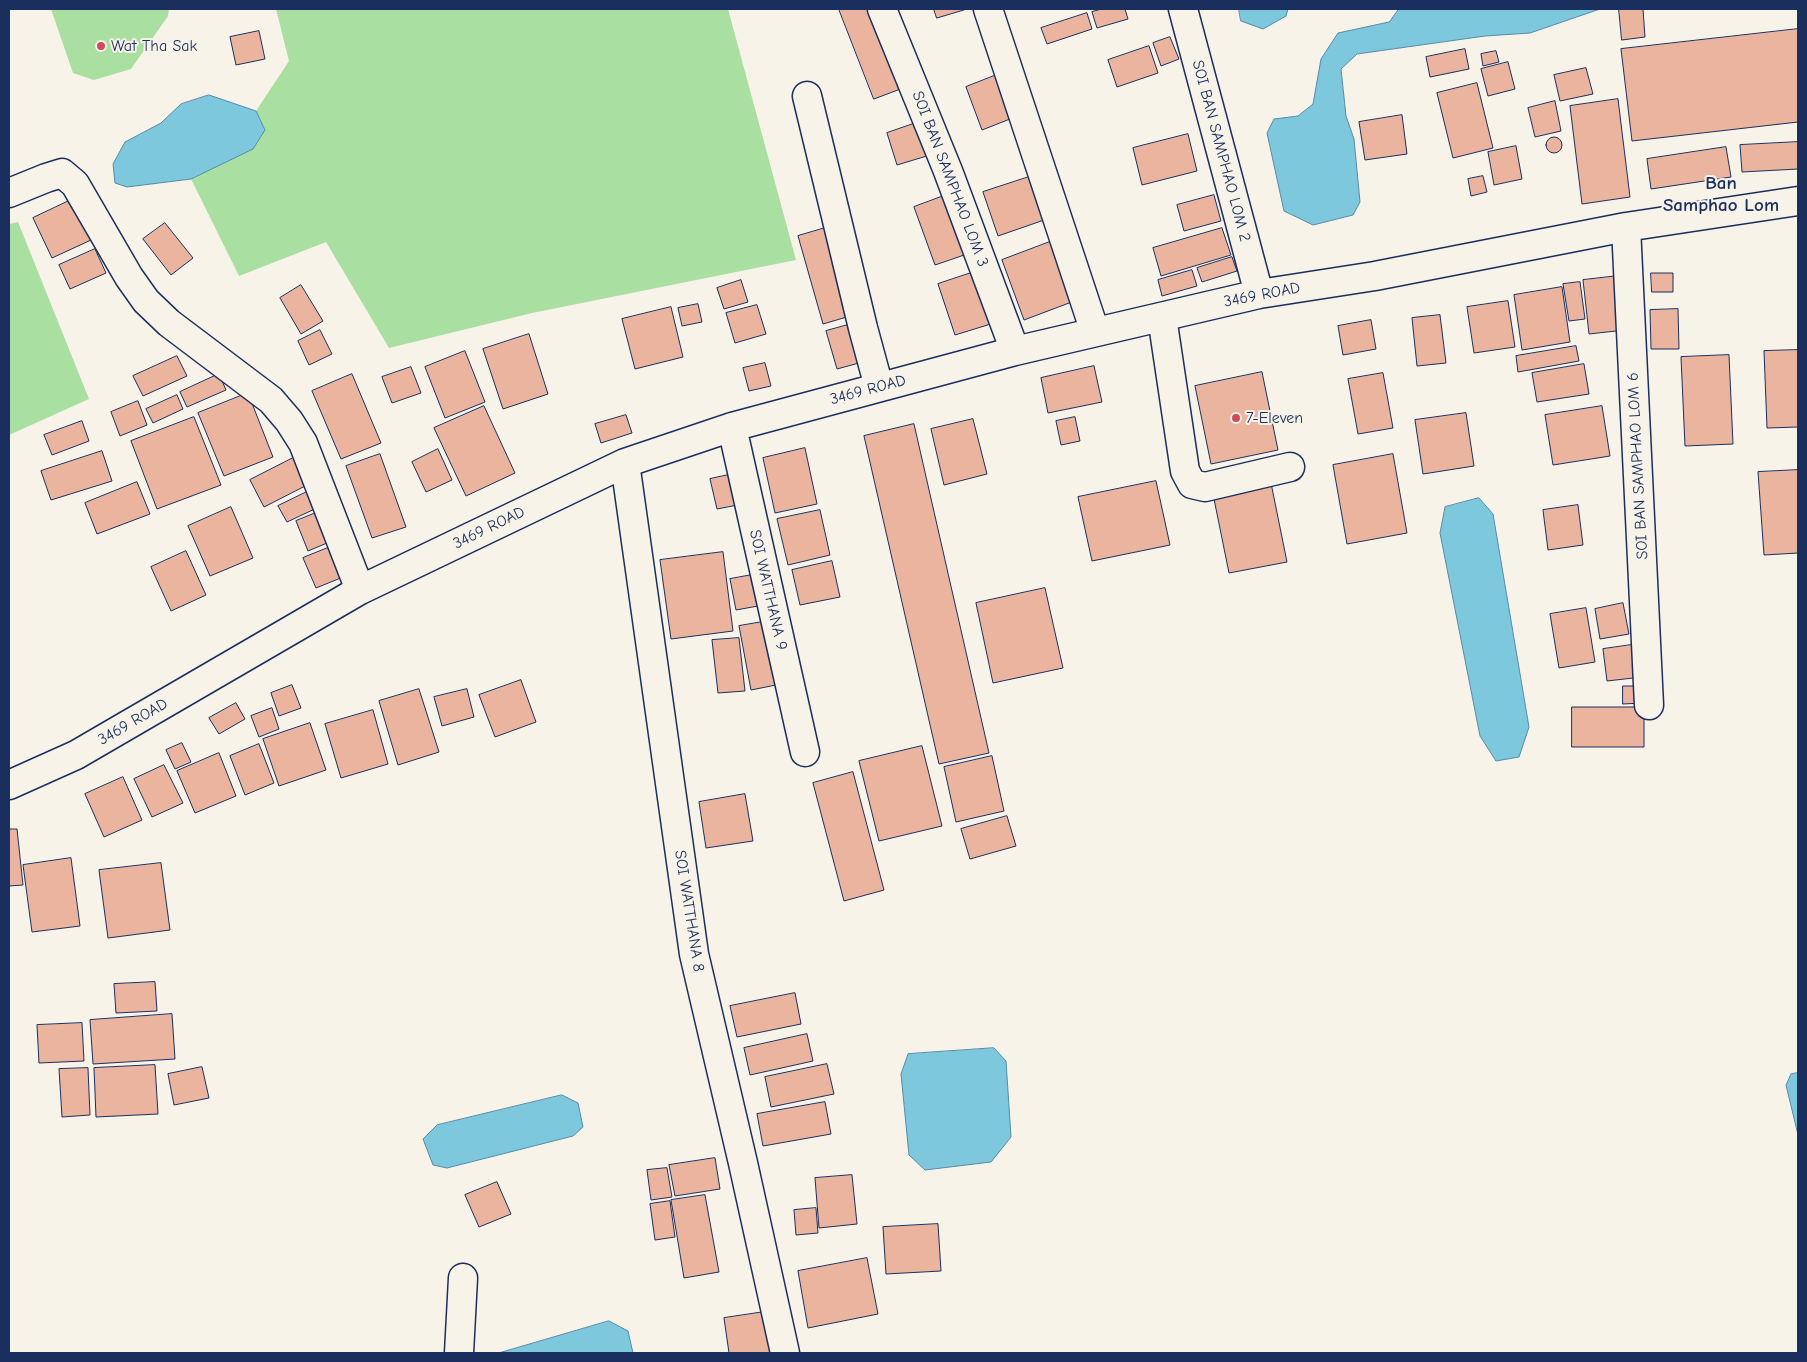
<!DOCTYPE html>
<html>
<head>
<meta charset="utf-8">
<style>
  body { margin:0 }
  #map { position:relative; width:1807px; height:1362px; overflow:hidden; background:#f7f3e8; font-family:"Comic Neue",sans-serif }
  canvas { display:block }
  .frame { position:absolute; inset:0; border:10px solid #1b2f5e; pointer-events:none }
</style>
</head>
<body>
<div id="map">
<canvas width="1807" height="1362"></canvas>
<div class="frame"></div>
</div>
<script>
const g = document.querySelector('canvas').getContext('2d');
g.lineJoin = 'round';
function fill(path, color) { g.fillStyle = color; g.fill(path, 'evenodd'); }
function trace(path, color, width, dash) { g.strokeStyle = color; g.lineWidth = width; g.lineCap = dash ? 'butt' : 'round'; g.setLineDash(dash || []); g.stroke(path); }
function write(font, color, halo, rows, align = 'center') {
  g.font = font + ' "Comic Neue",sans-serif'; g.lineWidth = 4; g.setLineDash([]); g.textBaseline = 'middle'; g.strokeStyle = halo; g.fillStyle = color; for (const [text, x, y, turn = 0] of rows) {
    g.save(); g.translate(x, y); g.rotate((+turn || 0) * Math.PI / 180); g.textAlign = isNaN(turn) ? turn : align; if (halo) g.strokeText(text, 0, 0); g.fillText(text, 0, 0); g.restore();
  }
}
fill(new Path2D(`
  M51,9H169L168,16L131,69L94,80L73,73Z
  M276,9H728L796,260L532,313L389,348L326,242L239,276L191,179L253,149L265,130L256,111L289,61Z
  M18,222L89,399L9,435V224Z`), '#aadfa2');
const water = new Path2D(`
  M1239,9H1288L1286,16L1263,29L1241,21Z
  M1399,9H1600L1530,33L1485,36L1357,54L1341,69L1346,116L1354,139L1360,202L1353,215L1313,225L1284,211L1267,133L1274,119L1298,116L1313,104L1321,59L1338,33L1389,22Z
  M209,95L256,111L265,130L253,149L191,179L127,187L115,183L113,164L125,142L161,123L181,104Z
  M1479,498L1493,514L1529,727L1519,757L1496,761L1480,736L1440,533L1445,507Z
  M994,1048L1006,1061L1011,1137L991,1162L925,1170L909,1155L901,1074L908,1054Z
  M1798,1073V1135L1786,1085L1791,1074Z
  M562,1095L578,1103L583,1127L573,1136L447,1168L433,1165L423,1139L437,1125Z
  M609,1321L628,1331L633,1353H499Z`);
fill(water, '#7dc8dc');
trace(water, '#568baa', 1);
const building = new Path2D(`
  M839,9H872L903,88L874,99Z
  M934,9H967L937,18Z
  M1102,9H1125L1128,19L1097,28L1092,12Z
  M1619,9H1643L1645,37L1622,40Z
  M1087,13L1092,29L1047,44L1041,28Z
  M1798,29V122L1632,141L1621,49Z
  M259,31L265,59L236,65L230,37Z
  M1170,37L1179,59L1161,66L1153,43Z
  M1149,46L1158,73L1117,87L1108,60Z
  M1465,49L1469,69L1430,77L1426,57Z
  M1496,51L1499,62L1483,66L1481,54Z
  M1508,62L1515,89L1488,96L1481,69Z
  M1586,68L1593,94L1560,101L1554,75Z
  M999,74L1015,117L982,130L966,87Z
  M1477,83L1493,148L1453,158L1437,93Z
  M1618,99L1630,197L1582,204L1570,106Z
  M1555,101L1561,131L1535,137L1528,108Z
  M1402,115L1407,154L1365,160L1359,122Z
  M919,122L930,155L897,165L887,133Z
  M1188,134L1197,171L1142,185L1133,148Z
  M1546 145a8 8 0 1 1 16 0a8 8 0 1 1-16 0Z
  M1798,142V169L1742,172L1740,145Z
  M1516,146L1522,179L1494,185L1488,152Z
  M1726,147L1731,177L1651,189L1647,159Z
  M1032,176L1047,219L998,236L983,192Z
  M1483,176L1487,192L1471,196L1468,179Z
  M949,194L970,253L935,265L914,207Z
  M1214,195L1221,221L1184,231L1177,205Z
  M71,200L91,240L52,258L33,218Z
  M165,223L193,258L171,275L143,239Z
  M832,226L857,314L823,324L798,236Z
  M1222,228L1231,255L1161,276L1153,248Z
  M1055,240L1077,300L1024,320L1002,260Z
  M95,249L106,273L70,289L59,265Z
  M1232,257L1237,271L1202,282L1197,268Z
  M1192,270L1197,286L1162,296L1158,280Z
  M977,271L994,323L955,335L938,284Z
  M1651,273H1673V292H1652Z
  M1618,276L1625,330L1589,334L1583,280Z
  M741,280L748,302L724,309L717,288Z
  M1580,282L1585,319L1569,321L1563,284Z
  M301,285L323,321L301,334L280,298Z
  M1562,287L1570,342L1522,350L1514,295Z
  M1508,301L1515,347L1474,353L1467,307Z
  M698,304L702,322L682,326L678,308Z
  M757,305L766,334L735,343L726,313Z
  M671,307L683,357L635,369L622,319Z
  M1678,309L1679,349H1651L1650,310Z
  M1440,315L1446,363L1417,366L1412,318Z
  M1371,320L1376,349L1343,355L1338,326Z
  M859,322L870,360L837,369L826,331Z
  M320,330L332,354L309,365L298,341Z
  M529,334L548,394L503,409L483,349Z
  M1576,346L1579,361L1518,372L1516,356Z
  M1798,350V427L1767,428L1764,351Z
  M465,351L485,402L445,418L425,367Z
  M1729,355L1733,444L1685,446L1681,357Z
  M177,356L187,376L143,396L133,376Z
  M765,363L771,386L749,391L743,368Z
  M1584,364L1589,394L1537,402L1532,373Z
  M1094,366L1102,402L1048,413L1041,378Z
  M411,367L421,393L392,403L382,377Z
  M1262,372L1278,450L1211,464L1195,386Z
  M1383,373L1393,428L1358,434L1348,379Z
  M219,374L226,390L187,407L180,392Z
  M352,374L381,443L341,459L312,391Z
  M248,393L273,457L224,476L198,413Z
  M177,395L183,409L153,423L146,409Z
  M138,401L147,425L120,436L111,412Z
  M484,406L515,473L466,496L434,428Z
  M1602,406L1610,456L1553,465L1545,415Z
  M1466,413L1474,466L1423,474L1415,420Z
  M626,415L632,433L601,443L595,424Z
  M194,417L221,485L157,509L131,441Z
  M1075,417L1080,441L1061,445L1056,421Z
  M973,419L987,474L944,485L931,429Z
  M82,421L89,441L52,455L44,435Z
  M914,424L989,753L939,764L864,436Z
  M805,448L817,504L775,513L763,458Z
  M438,449L452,480L426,492L412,462Z
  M102,451L112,481L51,500L41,471Z
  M380,454L406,527L372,538L346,466Z
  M1393,454L1407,533L1347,544L1333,465Z
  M297,456L311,483L264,507L250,480Z
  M1798,470V553L1764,555L1758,472Z
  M742,472L748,503L717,509L710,479Z
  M1156,481L1170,545L1092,561L1078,497Z
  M137,482L150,514L97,534L85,503Z
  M1271,483L1287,562L1229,573L1213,494Z
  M311,490L319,507L287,522L278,506Z
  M1578,505L1583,545L1548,550L1543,510Z
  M231,507L253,558L210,576L188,526Z
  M326,509L339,538L308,551L296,521Z
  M820,510L830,555L788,565L777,519Z
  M340,543L353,573L316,588L303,558Z
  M186,551L206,595L171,611L151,567Z
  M723,552L733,631L671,639L660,560Z
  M832,561L840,597L800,605L792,570Z
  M763,573L769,604L736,610L730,579Z
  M1045,588L1063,668L993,683L976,603Z
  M1623,603L1629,634L1600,639L1595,609Z
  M1586,608L1595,662L1559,668L1550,614Z
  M774,620L786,683L751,690L739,626Z
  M739,638L745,691L718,693L712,640Z
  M1638,644L1642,677L1607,681L1603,649Z
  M521,680L536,722L495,737L479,695Z
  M292,685L301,708L279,716L271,693Z
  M1623,686H1642V703L1623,704Z
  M419,689L439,752L398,765L379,701Z
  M467,689L474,717L442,726L434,697Z
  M236,703L245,719L219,734L209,718Z
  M1572,707H1644V747H1572Z
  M272,708L279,729L259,737L251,716Z
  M373,710L388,764L341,778L325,724Z
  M310,723L326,770L279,786L263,739Z
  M182,743L191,762L175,769L166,750Z
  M259,744L274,783L245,795L230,756Z
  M922,746L942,826L879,841L859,761Z
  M219,753L236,796L195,813L177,771Z
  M992,756L1004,811L956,822L944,767Z
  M164,765L183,803L152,817L134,779Z
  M853,772L884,890L844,901L813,783Z
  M123,777L142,820L104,837L85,794Z
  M745,794L753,841L706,848L699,802Z
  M1007,816L1016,846L970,859L961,829Z
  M9,829H17L23,885L9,886Z
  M71,858L80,926L32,932L23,865Z
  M161,863L170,930L108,938L99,870Z
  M155,982L157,1011L116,1013L114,984Z
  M795,993L801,1024L737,1037L730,1006Z
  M172,1014L175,1059L93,1064L90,1020Z
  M82,1023L84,1061L39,1063L37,1025Z
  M807,1034L813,1061L750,1075L744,1048Z
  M827,1064L834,1094L771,1107L765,1077Z
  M155,1065L158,1114L96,1117L94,1068Z
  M202,1067L209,1098L174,1105L168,1074Z
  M88,1068L90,1115L62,1117L59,1069Z
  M825,1102L831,1134L763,1146L757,1114Z
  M715,1158L720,1189L675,1196L669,1165Z
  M667,1168L672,1197L651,1200L647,1170Z
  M852,1175L857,1224L819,1228L815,1178Z
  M497,1182L511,1214L479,1227L465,1195Z
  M705,1195L719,1272L684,1278L671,1200Z
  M670,1201L675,1237L655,1240L650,1204Z
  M816,1208L818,1233L796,1235L794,1210Z
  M938,1224L941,1271L886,1274L883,1227Z
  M867,1258L878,1314L808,1328L798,1271Z
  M771,1311L777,1353H729L724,1318Z`);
fill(building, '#eab49e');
trace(building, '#1b2f5e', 1);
const minor = new Path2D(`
  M882,9L948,171L1015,351
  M988,9L1095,332
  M1183,9L1259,294
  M807,96L863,328L879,387
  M9,193L46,178L62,173L75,184L129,277L146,301L169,323L271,400L289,421L303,443L360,590
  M1626,227L1649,705
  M1162,317L1185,471L1192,484L1205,487L1290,467
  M732,427L805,752
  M625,463L694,954L743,1163L785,1353
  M9,785L76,755L360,590L625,463L732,427L1015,351L1259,294L1375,276L1626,227L1798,201
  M459,1353L463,1278`);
trace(minor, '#1b2f5e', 31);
trace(minor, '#f7f3e8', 28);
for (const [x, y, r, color] of [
  [101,46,5,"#d1495b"],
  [1236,418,5,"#d1495b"]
]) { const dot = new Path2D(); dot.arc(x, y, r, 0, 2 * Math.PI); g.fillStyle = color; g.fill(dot); trace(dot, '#f7f3e8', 2); }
write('16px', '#1b2f5e', '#f7f3e8', [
  ["Wat Tha Sak",111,46],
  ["7-Eleven",1246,418]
], 'left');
write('16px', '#1b2f5e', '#f7f3e8', [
  ["SOI BAN SAMPHAO LOM 2",1221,151,75],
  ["SOI BAN SAMPHAO LOM 3",950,179,69],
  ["3469 ROAD",1262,295,-11],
  ["3469 ROAD",868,390,-15],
  ["SOI BAN SAMPHAO LOM 6",1638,466,-93],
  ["3469 ROAD",489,528,-26],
  ["SOI WATTHANA 9",768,590,77],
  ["3469 ROAD",133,722,-30],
  ["SOI WATTHANA 8",689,911,81]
]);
write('bold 19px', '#1b2f5e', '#f7f3e8', [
  ["Ban",1721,184],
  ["Samphao Lom",1721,206]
]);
</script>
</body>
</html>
